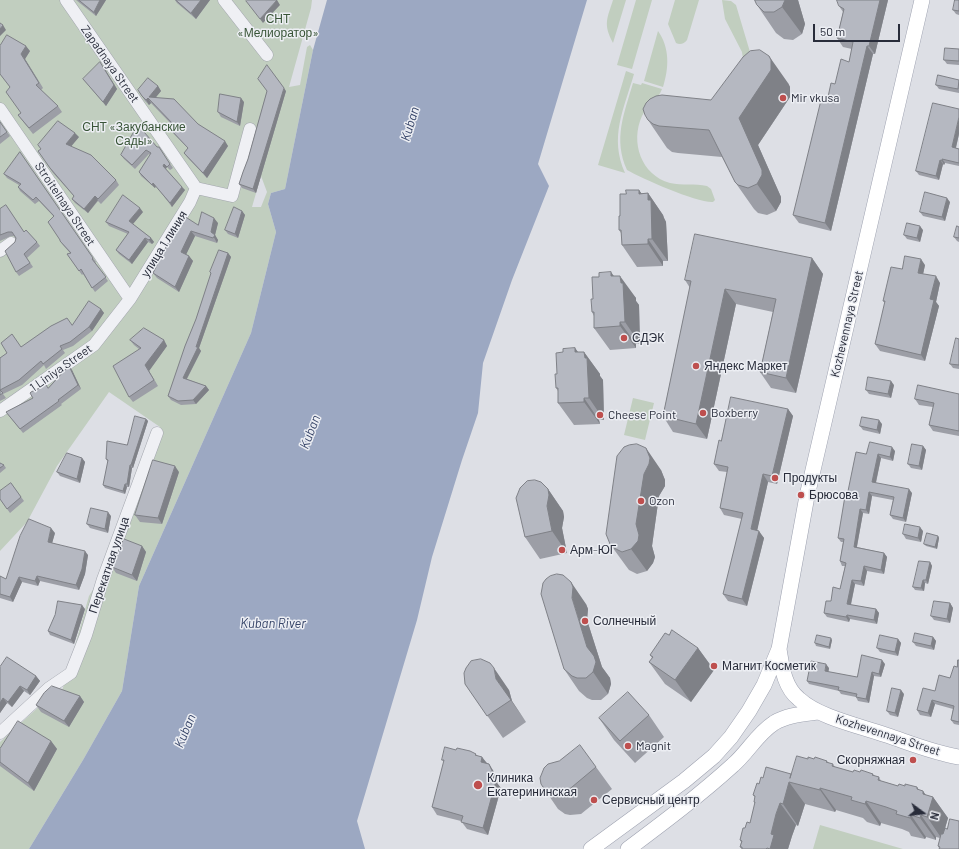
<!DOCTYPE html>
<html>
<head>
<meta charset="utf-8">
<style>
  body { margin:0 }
  #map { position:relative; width:959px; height:849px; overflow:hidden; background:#dddfe5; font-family:Barlow,sans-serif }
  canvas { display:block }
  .north { position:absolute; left:903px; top:793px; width:40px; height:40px; -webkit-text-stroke:3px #eceef3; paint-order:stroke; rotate:105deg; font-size:11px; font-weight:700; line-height:16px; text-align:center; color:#282c3a }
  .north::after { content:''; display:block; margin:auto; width:14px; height:18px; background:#282c3a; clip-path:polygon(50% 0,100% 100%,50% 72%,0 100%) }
  .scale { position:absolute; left:813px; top:24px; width:87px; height:18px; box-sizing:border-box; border:2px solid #282c3a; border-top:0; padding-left:5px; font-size:12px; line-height:14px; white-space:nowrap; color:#282c3a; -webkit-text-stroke:3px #eceef3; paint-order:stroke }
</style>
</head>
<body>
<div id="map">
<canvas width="959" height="849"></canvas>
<div class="north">N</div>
<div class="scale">50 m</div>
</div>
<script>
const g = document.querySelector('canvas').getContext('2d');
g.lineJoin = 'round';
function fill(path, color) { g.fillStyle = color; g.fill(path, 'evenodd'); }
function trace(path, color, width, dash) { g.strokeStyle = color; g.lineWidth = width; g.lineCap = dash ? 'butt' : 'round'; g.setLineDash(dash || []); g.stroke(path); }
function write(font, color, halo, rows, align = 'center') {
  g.font = font + ' Barlow,sans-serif'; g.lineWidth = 3; g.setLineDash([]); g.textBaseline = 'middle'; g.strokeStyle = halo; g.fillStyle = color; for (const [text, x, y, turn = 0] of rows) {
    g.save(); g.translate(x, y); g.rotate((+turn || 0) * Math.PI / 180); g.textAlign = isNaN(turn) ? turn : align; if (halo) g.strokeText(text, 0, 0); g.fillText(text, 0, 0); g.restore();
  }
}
fill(new Path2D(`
  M0,0H312L311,8L289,87L300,85L307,47L310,45L313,50L285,189L271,193L268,204L276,232L251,333L139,586L122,691L83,760L29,849H0V742L43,703L62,691L89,596L107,567L161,433L160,427L109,392L57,466L27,522L0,551ZM261,176L267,192L261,207H252Z
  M613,0H626L613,43C603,24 607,19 613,0Z
  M636,0H652L632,69L617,65Z
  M675,0H699L687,40C684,44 680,45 676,43L668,24Z
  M722,0L731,1L736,5L750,52L743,59L742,52L725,19Z
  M658,31C670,48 669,68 663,87L644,81Z
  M626,71L634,74C624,109 609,137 625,173L598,165Z
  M633,83L641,85L642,83L662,89C658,100 647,106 642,116C630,142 641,175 670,183C682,186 695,183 707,186L711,189L715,200L713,202C697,203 643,179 627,170C613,139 624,114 633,83Z
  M633,398L654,403L645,440L624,435Z
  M820,825L903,849H813Z`), '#c1cebf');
fill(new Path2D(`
  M327,0H587L538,164L549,186L512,280L483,363L478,413L462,460L432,557L417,620L357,821L365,849H29L83,760L122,691L139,586L251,333L276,232L268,204L271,193L285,189L313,50Z`), '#9ca8c2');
const minor = new Path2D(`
  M66,0L196,188
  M224,0L267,55
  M0,109L130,299
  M196,188L232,196L250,129
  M0,251L11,243
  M0,411L94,345L130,299L190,202L196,188
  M0,733L49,688L71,673L86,635L103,579L157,433`);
const major = new Path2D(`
  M779,649C782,667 784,687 799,699C818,717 860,726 886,735C910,743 934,753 959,757
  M591,849L684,781L714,756L731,737L749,711L764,685L779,649L807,496L922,0
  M628,849C664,822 700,795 733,765C748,752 757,734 774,723C787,715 803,714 818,712`);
trace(minor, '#a3a6ae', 13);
trace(major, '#9ea2b0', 16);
trace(minor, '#eff0f4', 12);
trace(major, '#fff', 15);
fill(new Path2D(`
  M76,0H106L96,16Z
  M175,0H210L196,19L177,3Z
  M755,0H798L805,24L802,34L793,40L784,39L776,33L757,5Z
  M888,0L875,54H873L831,231L799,223L793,215L828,97L849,62L852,49L843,47L837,38L843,12L839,6Z
  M959,0V15L956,14L953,10Z
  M0,46L30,51L25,59L43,88L41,90L58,106L62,112L33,134L18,115L21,113L10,87L0,74Z
  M959,49V65L947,64L944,60Z
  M103,66L117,89L106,106L83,79Z
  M959,80V93L939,89L936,85Z
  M788,83L790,87V97L758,145L781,197V202L776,211L767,215L758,213L754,209L735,182L722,157L678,153L672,152L667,148L648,120L711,100Z
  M158,86L161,91L156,97L198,124L228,146L207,178L188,158L184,153L188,148L174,134L170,129L173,126L151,103L149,105L145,101L138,90Z
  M267,91H286L256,193L242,188L239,184L248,159Z
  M244,102L240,126L221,117L218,112Z
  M0,122L10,136L0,144Z
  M959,134L956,148L959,149V166L945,163L944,165L943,164L939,180L919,175L916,171Z
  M79,137L71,146L116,180L119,185L101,204L98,201L88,213L75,203L72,199L74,196L53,173L38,151Z
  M157,147H159L173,168L170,170L167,167L166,169L182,187L185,190L172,207L156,186L155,188L141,176L139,172L150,155L149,154L135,169L124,159L121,155Z
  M20,152L96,262L95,263L108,281L95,292L83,274L82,275L67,254L70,253L63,245L60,241V240L54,217L39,201L35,204L20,191L18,187L19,185L7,178L4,174Z
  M639,190L641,193H648L663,215L664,218L666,222L668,261H663V266L637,267L622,245L621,233L619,230L620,216L626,194Z
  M950,202L945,221L923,216L920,212Z
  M0,209L24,232L37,242L40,246L27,258L33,267L19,276L16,272V238L14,236H11L0,241Z
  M242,211L245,215L238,238L228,234L225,230Z
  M143,212L133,224L151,238L154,242L152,244L148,242L132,264L119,254L116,250L128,234L109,226L106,222Z
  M218,223L215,235L218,240L217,243L195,236L186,254L189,256L193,261L179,292L157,278L153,273L167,245L198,225Z
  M959,227V242L957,241L954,237Z
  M923,230L920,242L907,239L904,235Z
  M228,253L231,257L199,348L201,351L187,379L206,386L209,390L196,404L181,405L171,400L168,396L196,319L211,274L210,272Z
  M812,258L823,274L796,393L771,388L760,372L773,312L736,304L707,439L673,432L663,416L690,288L685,280Z
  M925,265L923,274L940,283L936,302L939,306L925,361L880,351L875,344L885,303L883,301L902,269Z
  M614,276L636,298V301L639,305L640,344H636V348L610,350L594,328V316L592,312L593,299Z
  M101,309L104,313L92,331L73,346L63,350L65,353L46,369L44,365L22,385L3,394L6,398L0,401V358L7,353L72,325Z
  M959,339V369L953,368L950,364Z
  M130,340H164L167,346L149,371L158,386L133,402L129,397L139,349L134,345Z
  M575,348L578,352H584L600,374V376L603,380L604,420H599L600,424L574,425L558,403V391L556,388L557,374L563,352Z
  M69,366L72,370L81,389L61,404L62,405L23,433L6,412L33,398L48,388Z
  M894,385L891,398L869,394L866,390Z
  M959,394V436L933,431L929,425L933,407L919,405L915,399Z
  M788,409L793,416L777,484L768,482L757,530L764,538L747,606L728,601L723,594L742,519L724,515L720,508L727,472L719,471L714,464L721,441Z
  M146,419L148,421L133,468H132L129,487H127L125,494L105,488L103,485L108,462L106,459L127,445Z
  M882,424L880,434L863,430L860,426Z
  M923,446L926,450L922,470L911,468L908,464Z
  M895,451L893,461L881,458L876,483L912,493L906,522L893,519L890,515L893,500L872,496L869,514L863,513L857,547L884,553L887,557L884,574L867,571L864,586L855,584L851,605L876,609L879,613L877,624L850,619L849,622L827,617L824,613L831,601L840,589L845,566H842L840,561L843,542H841L838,538L847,496L866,454Z
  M82,458L85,462L80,483L60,476L57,472Z
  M0,463L4,465L6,468L0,473Z
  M661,470L665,480V486L659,496L652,546L655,557L653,563L647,571L637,574L629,570L626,566L610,544Z
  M179,472L162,524L140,522L135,515Z
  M11,483L24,501L10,513L0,499Z
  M548,489L563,511L564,517L562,528L567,553L540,559L525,537Z
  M111,516L108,533L90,528L87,524Z
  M923,531L921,542L906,539L903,534Z
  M55,533L52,543L88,555L85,574L79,590L40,581L38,586L22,582L13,602L0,598V576L6,579Z
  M938,536L939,538L937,549L926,546L924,544Z
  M142,546L146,552L137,581L116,573L112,567Z
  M930,562L932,566L928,584L925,583L924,591L915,590L913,587Z
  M950,603L953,608L950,623L934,620L931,616Z
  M586,604L588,609L587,620L602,667L610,678L611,684L608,694L601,700H592L587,698L579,691L564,669Z
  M85,609L74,644L50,635L48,631Z
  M669,635L698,648L714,670L691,702L665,684L649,662L652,658L650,655Z
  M933,637L936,641L934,650L916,646L913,642Z
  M898,639L901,643L898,656L880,652L877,648Z
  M832,640L830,649L816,646L815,643Z
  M959,660V725L954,724L951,720L953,709L935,704L931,717L920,715L917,710L935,691L950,678L957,667Z
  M885,664L881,677L874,676L869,703L858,701L856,697L841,694L839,691L809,684L807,681L829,668L828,672L857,677Z
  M0,667L36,676L40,681L30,695L24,691L12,707L7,703L0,713Z
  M465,684L509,690L512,701L526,722L503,738Z
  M904,694L898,717L890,715L887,711Z
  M80,696L84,702L69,727L41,712L36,705Z
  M649,715L664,737L635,763L614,740L599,718Z
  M51,741L57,749L34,791L0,766V749Z
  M476,754L477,756L482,757L487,763L489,764L494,772L498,780L497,783L501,788L488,835L467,829L461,821L437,815L432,807L444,762L442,760Z
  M808,759H814L827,761L829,763L833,764L835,767L853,772H860L873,774L875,776L879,777L881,781L898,786L923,791L925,795L933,797L948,818L945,828L947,829L959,821L939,848L938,846L940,838L936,837V840L926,837L925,839L911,836L909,832L902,829L881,823L880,826L867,822L863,818L836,810L835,812L805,804L798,826L796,825L792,836L788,849H742L740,847L741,842L740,840L745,828L750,823L755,804L754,802L755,797L753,795L759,784L763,778L791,774Z
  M596,767L612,789L581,814L570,815L565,814L558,809L543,787Z`), '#9c9ea6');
fill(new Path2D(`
  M100,0H106L96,16L94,12Z
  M201,0H210L196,19L191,13Z
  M277,0L280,5L263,23L260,19Z
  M785,0H798L805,24L802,34L782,7Z
  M880,0H888L875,54L869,46Z
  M3,25L6,30L0,36V29Z
  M26,46L30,51L25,59L43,88L21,54Z
  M867,46L873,54L831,231L825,223Z
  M769,56L788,83L790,87V97L758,145L781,197V202L776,211L757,184L739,118Z
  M103,66L117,89L106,106L103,102Z
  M158,86L161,91L152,102L149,97Z
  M284,88L286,91L256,193L253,189Z
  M148,98L151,103L149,105L146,100Z
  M241,98L244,102L240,126L237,122Z
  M959,117V134L955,151L952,147Z
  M75,133L79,137L69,149L66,144Z
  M225,141L228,146L207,178L203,173Z
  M942,159L945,163L944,165L942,161Z
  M940,160L943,164L939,180L936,176Z
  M164,164L167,167L165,170L163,166Z
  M153,183L156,186L155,188L152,185Z
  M182,187L185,190L172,207L170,203Z
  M639,190L651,207L648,200V193L663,215L664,218L666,222L668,261L652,239L639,194Z
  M95,196L98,200L88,213L84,209Z
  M947,198L950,202L945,221L942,217Z
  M140,208L143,212L132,225L129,221Z
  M242,211L245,215L238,238L235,234Z
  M214,218L218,223L215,235L218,240L217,243L211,232Z
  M920,226L923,230L920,242L917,238Z
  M191,231L195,236L185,257L181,252Z
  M145,238L148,242L132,264L129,260Z
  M151,238L154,242L152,244L149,240Z
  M648,239L663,261V266L648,244Z
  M228,253L231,257L199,348L201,351L185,382L183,378L196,347Z
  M189,256L193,261L179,292L175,287Z
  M812,258L823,274L796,393L786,378Z
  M921,259L925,265L922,279L918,273Z
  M611,272L624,290L621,283L620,276L636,298V301L639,305L640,344L625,322L611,276Z
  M936,276L940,283L936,302L939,306L925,361L921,355L930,299Z
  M725,289L736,304L707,439L696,424Z
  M101,309L104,313L92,331L89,327Z
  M620,322L636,344V348L620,326Z
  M164,340L167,346L149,371L158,386L145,365Z
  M575,348L588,366L585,358L584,352L600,374V376L603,380L604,420L589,398L575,352Z
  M69,366L72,370L81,389L78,385Z
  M891,381L894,385L891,398L888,394Z
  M206,386L209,390L196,404L193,400Z
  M584,398L599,420L600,424L584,402Z
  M788,409L793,416L777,484L772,476Z
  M146,419L148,421L133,468L131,465Z
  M879,420L882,424L880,434L877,430Z
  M923,446L926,450L922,470L919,466Z
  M892,447L895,451L893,461L890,457Z
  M646,448L661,470L665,480V486L659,496L652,546L655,557L653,563L647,571L631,549L636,524Z
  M878,454L881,458L875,486L872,482Z
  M82,458L85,462L80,483L77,479Z
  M130,465L132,468L129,487L127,484Z
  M175,466L179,472L162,524L158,518Z
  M763,474L768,482L756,536L751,529Z
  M125,484L127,487L125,494L123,491Z
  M548,489L563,511L564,517L562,528L567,553L552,531L547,506Z
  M909,489L912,493L906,522L903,518Z
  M869,492L872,496L869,514L866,510Z
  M860,509L863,513L856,551L854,547Z
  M108,512L111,516L108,533L105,529Z
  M920,527L923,531L921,542L918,538Z
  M51,528L55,533L51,547L48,542Z
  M759,531L764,538L747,606L742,599Z
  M938,536L939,538L937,549L935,547Z
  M142,546L146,552L137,581L132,575Z
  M85,551L88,555L85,574L79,590L76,585Z
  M884,553L887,557L884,574L881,570Z
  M930,562L932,566L928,584L926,580Z
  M864,566L867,571L864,586L861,581Z
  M37,576L40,581L38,586L35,581Z
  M19,577L22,582L13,602L10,597Z
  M852,580L855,584L850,608L847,604Z
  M923,580L925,583L924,591L921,588Z
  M571,582L586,604L588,609L587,620L602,667L610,678L611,684L608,694L593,672L587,647L572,598Z
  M950,603L953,608L950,623L947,619Z
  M82,605L85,609L74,644L71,640Z
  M876,609L879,613L877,624L874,620Z
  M847,615L850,619L849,622L846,617Z
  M933,637L936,641L934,650L931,646Z
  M831,638L832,640L830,649L829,647Z
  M898,639L901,643L898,656L895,652Z
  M698,648L714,670L691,702L675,680Z
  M882,660L885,664L881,677L879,674Z
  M826,664L829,668L828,675L825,671Z
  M494,668L509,690L512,701L526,722L496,679Z
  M872,672L874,676L869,703L866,699Z
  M36,676L40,681L30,695L27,690Z
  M20,686L24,691L12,707L8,702Z
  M901,690L904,694L898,717L895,713Z
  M80,696L84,702L69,727L64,721Z
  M3,698L7,703L0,713V703Z
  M932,700L935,704L931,717L928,713Z
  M51,741L57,749L34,791L28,783Z
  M482,757L488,765L481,762Z
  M489,764L494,772L498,780L497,783L501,788L488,835L483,828L491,779Z
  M789,782L805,804L798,826L783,804Z
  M917,787L930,806L923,794V791L931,802L933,797L948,818L942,839L927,817L917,789Z
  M820,788L836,810L835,812L820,790Z
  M866,801L881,823L880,826L865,804Z
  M780,803L796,825L792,836L788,849H770L771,834L776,814Z
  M911,815L926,837L925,839L910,818Z
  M921,815L936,837V840L920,818Z`), '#7f8187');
const building = new Path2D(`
  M79,0H100L94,12Z
  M176,0H201L191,13Z
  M247,0H277L260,19L246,1Z
  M755,0H785L782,7L774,12H764L757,5Z
  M837,0H880L869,46H867L825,223L793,215L822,96L828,97L831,83L835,84L841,59L849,62L853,42L837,38L844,9L839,6Z
  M955,0H959V11L953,10Z
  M0,23L3,25L0,29Z
  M7,35L26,46L21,54L39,83L36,85L58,106L29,128L18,115L21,113L6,92L10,87L0,74V46Z
  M945,48L959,49V61L944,60Z
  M760,50L769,56L771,60V70L739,118L762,170V175L757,184L748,188L738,185L735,182L709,130L659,126L653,124L648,120L645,115L643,109L646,103L650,99L656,96L662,95L711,100L743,57L750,51Z
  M100,62L114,85L103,102L83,79Z
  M267,65L284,88L253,189L239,184L243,172L248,159L267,91L258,79Z
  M938,75L959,80L958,89L936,85Z
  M148,78L158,86L149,97L174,99L198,124L225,141L203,173L184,153L188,148L170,129L174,125L148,98L146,100L142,96L138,90Z
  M220,94L241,98L237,122L218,112Z
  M933,103L959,109V117L952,147L959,149V163L942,159V161L940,160L936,176L916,171Z
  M58,121L75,133L66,144L91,155L116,180L98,199L95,196L84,209L72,199L74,196L50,168L38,151L41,149L38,145Z
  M0,122L7,132L0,137Z
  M138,125L157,147H159L170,164L167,167L164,164L163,166L182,187L170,203L153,183L152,185L139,172L151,153L146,150L132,165L121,155Z
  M20,152L93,258L92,259L106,277L92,288L81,269L79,271L67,254L71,253L60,241V240L48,222L54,216L36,197L33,200L18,187L21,184L4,174Z
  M626,190H639V194L648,193V200H651L652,239H648V244L622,245L621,230H619V216H620V194H626Z
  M925,192L947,198L942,217L920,212Z
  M123,195L140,208L129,221L151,238L149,240L145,238L129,260L116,250L129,232L106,222Z
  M6,205L24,232L26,230L37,242L24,254L30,263L16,272L5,251L15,242L16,238L12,232H8L0,235V209Z
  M234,207L242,211L235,234L225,230Z
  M202,212L214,218L211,232L215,235L213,238L191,231L181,252L189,256L175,287L153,273L167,245L184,216L198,225Z
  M907,223L920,226L917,238L904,235Z
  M957,226L959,227V238L954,237Z
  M695,234L812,258L786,378L760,372L776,299L725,289L696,424L663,416L691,281L685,280Z
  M219,250L228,253L196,347H198L183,378L206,386L193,400L178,401L168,396L185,346L196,319L211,273L210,272Z
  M905,256L921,259L918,273L936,276L930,299L934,300L921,355L875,344L885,301H883L891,267L902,269Z
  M611,272V276H620L621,283H623L625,322H620V326L594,328V312H592L591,299H593L592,277H599V273Z
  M89,301L101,309L89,327L70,342L60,346L62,349L43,364L41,361L19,380L0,390L3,393L0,395V358L7,353L1,343L12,334L21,347L51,326L67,318L72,325Z
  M144,328L164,340L145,365L154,380L129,397L113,366L141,348L130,340Z
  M956,338L959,339V365L950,364Z
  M575,348V352H584L585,358H587L589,398H584V402L558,403V388H556L555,374H557L556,353L563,352V349Z
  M69,366L78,385L58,400L59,401L20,429L6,412L33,398L30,393L31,392L46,385L48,388Z
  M868,377L891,381L888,394L866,390Z
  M918,385L959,394V431L929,425L934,403L915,399Z
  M731,397L788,409L772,476L763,474L751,529L759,531L742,599L723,594L743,513L720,508L728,467L714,464L719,440L721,441Z
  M135,416L146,419L131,465H130L127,484H125L123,491L103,485L108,460L106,459L107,441L127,445Z
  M862,417L879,420L877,430L860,426Z
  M870,442L892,447L890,457L878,454L872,482L909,489L903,518L890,515L894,497L869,492L866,510L860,509L854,547L884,553L881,570L864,566L861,581L852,580L847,604L876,609L874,620L847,615L846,617L824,613L826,601H831L833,587L840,589L846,563L840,561L844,539L838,538L845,496H847L856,452L866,454Z
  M637,444L646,448L650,458L649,464L644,474L636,524L639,535L638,541L631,549L622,552L614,548L610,544L606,534L617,456L624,447L629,445Z
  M912,444L923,446L919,466L908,464Z
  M67,453L82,458L77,479L57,472Z
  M153,460L175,466L158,518L135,515Z
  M0,463L4,465L0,468Z
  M535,480L541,482L548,489L549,495L547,506L552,531L525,537L516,498L520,488L527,481Z
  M11,483L21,497L7,509L0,499V491Z
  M91,508L108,512L105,529L87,524Z
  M29,519L51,528L48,542L85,551L82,569L76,585L37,576L35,581L19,577L10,597L0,594V576L6,579L20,536Z
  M905,524L920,527L918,538L903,534Z
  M927,533L938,536L935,547L924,544Z
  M124,539L142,546L132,575L112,567Z
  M919,561L930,562L926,580H923L921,588L913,587Z
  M557,574L563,575L571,582L573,587L572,598L587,647L594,656L596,662L593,672L586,678H577L572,676L564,669L541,594L543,583L546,579L550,576Z
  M58,601L82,605L71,640L48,631L55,615Z
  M934,601L950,603L947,619L931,616Z
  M672,630L698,648L675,680L649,662L653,657L650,655L665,633L669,635Z
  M915,633L933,637L931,646L913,642Z
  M817,635L831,638L829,647L815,643Z
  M880,635L898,639L895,652L877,648Z
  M862,655L882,660L879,674L872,672L866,699L856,697L857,694L838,690L839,687L807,681L811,661L826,664L825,671L857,677Z
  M7,657L36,676L27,690L20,686L8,702L3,698L0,703V667Z
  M481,659L490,663L494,668L496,679L511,700L487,716L465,684L464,673L466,668L471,661Z
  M958,660H959V722L951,720L954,706L932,700L928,713L917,710L923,688L935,691L939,675L950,678L954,666L957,667Z
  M52,686L80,696L64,721L36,705L44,693Z
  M892,688L901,690L895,713L887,711Z
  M628,692L649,715L620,741L599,718Z
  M18,721L51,741L28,783L0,762V749Z
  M580,745L596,767L566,792L555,793L550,792L543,787L541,784L540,778L544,768L548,764L559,761Z
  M445,747L456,750L457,748L470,751L476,754L475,755L482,757L481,762L489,764L493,773L491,779L496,781L483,828L461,822L463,816L432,807L444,760H442Z
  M797,756L808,759V757L814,759L815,757L827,761L826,762L833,764L832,766L853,772L854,770L860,772L861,770L873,774L872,775L879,777L878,780L898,786L899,784L905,786V784L917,787V789L923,791V794L933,797L927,817L921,815L920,818L911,815L910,818L896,814L897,811L886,807L866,801L865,804L851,800L852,797L820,788V790L789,782L783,804L780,803L776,814L771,834L774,835L770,849L767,848L766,849H742V847H740L742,841L740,840L743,828H745L747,822L750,823L755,802H754L755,796L753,795L757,783L759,784L761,777L763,778L766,767L791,774L790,778Z
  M950,819L959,821V849H939L940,847L938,846L941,834H943L945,828L947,829Z`);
fill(building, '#b5b8c1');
trace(building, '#7f8187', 1);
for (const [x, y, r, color] of [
  [783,98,4,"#be4f4e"],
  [624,338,4,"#be4f4e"],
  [696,366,4,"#be4f4e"],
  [703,413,4,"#be4f4e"],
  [600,415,4,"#be4f4e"],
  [775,478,4,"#be4f4e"],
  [801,495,4,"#be4f4e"],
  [641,501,4,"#be4f4e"],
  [562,550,4,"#be4f4e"],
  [585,621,4,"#be4f4e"],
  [714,666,4,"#be4f4e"],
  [628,746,4,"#be4f4e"],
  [913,760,4,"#be4f4e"],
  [478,785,5,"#be4f4e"],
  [594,800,4,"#be4f4e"]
]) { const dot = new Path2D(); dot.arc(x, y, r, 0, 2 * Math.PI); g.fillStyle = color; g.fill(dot); trace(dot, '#eceef3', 1.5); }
write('12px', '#385437', '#eceef3', [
  ["СНТ",278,19],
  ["«Мелиоратор»",278,33],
  ["СНТ «Закубанские",134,127],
  ["Сады»",134,141]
]);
write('12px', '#282c3a', '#eceef3', [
  ["Zapadnaya Street",110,64,55],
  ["Stroitelnaya Street",65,204,56],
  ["улица 1 линия",164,244,-58],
  ["Kozhevennaya Street",847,324,-77],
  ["1 Liniya Street",61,368,-35],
  ["Перекатная улица",109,565,-71],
  ["Kozhevennaya Street",888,735,18]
]);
write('12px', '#282c3a', '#eceef3', [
  ["Mir vkusa",791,98],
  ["СДЭК",632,338],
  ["Яндекс Маркет",704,366],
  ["Boxberry",711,413],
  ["Cheese Point",608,415],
  ["Продукты",783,478],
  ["Брюсова",809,495],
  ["Ozon",649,501],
  ["Арм-ЮГ",570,550],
  ["Солнечный",593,621],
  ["Магнит Косметик",722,666],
  ["Magnit",636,746],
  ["Скорняжная",905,760,"right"],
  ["Клиника",487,778],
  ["Екатерининская",487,792],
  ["Сервисный центр",602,800]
], 'left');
write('italic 13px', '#374569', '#eceef3', [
  ["Kuban",410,124,-73],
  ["Kuban",310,432,-69],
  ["Kuban River",273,624],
  ["Kuban",185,731,-67]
]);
</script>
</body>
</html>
